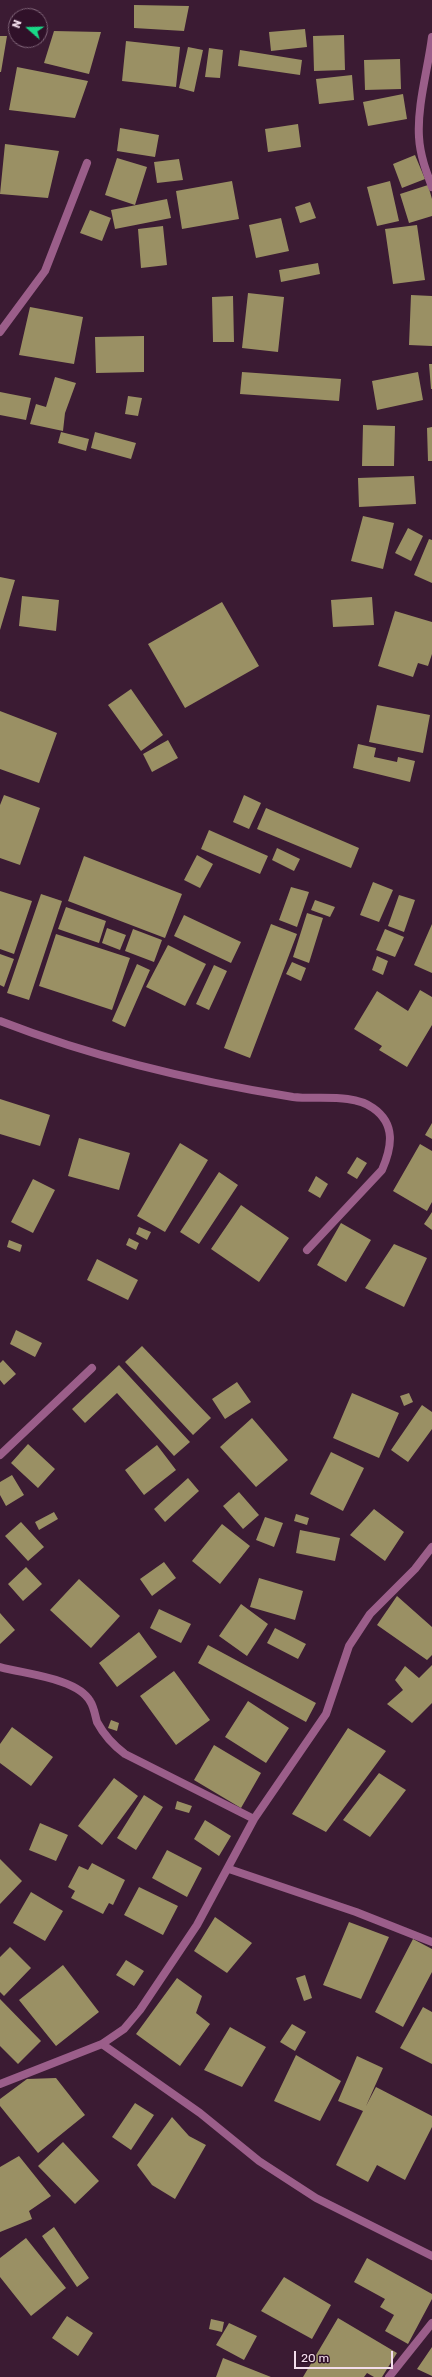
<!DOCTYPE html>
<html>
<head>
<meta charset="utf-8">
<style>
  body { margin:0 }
  #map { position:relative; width:432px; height:2377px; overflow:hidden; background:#3b1b33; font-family:Rubik,sans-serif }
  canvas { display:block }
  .north { position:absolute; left:8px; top:8px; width:40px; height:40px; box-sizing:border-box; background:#301129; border:1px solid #7e6377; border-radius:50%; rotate:290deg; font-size:11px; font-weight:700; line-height:16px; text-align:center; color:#f3ddec }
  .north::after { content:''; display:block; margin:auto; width:14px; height:18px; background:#19d988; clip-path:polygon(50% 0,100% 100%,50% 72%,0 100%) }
  .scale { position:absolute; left:294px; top:2351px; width:99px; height:18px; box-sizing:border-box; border:2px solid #f3ddec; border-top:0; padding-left:5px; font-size:12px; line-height:14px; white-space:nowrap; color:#f3ddec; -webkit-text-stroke:3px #301129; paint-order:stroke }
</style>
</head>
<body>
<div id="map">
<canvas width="432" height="2377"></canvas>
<div class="north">N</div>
<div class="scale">20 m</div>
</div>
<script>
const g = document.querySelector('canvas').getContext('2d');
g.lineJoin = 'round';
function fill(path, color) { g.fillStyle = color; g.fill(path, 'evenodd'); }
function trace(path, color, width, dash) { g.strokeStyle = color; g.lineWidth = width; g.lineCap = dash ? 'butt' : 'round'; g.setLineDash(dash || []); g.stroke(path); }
fill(new Path2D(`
  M134,5L189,6L184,31L134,28Z
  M305,29L307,47L271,51L269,32Z
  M54,31L101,32L89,74L44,63Z
  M344,35L345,70L314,71L313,36Z
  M0,36H7L1,72H0Z
  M126,41L180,47L176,87L122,81Z
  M188,47L203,50L194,92L179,88Z
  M209,48L223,50L220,78L205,77Z
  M240,50L302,60L300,75L238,66Z
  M400,59L401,89L365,90L364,60Z
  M17,67L88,81L75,118L9,110Z
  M352,75L354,100L319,104L316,79Z
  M403,94L407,119L368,126L363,102Z
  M298,124L301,147L268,152L265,129Z
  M120,128L159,135L155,157L117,151Z
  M5,144L59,151L48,198L0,194Z
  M415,155L425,179L402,188L393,164Z
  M117,158L147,167L135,205L105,195Z
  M179,159L183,180L157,183L154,162Z
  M232,181L239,219L182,229L176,191Z
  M390,181L399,221L377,226L367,187Z
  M428,185L432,199V216L409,223L400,194Z
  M167,199L171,218L115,229L111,210Z
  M310,202L316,218L300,223L295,207Z
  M90,210L111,218L102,241L80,233Z
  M281,218L289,251L256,258L249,225Z
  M417,225L425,280L393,284L385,229Z
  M163,226L167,265L141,268L138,229Z
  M318,263L320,274L281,282L279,270Z
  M248,293L284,297L278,352L242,348Z
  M411,295L432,296V346L409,345Z
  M233,296L234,342H213L212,297Z
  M30,307L83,317L74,364L19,355Z
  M144,336V372L96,373L95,337Z
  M429,364H432V389H431Z
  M242,372L341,379L339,401L240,394Z
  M418,372L423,400L377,410L372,381Z
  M55,377L76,383L65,413L63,431L30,424L36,404L46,407Z
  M0,392L31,398L26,420L0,415Z
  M128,396L142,398L138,416L125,414Z
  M363,425L395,426L394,466H362Z
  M432,427V461H428L427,428Z
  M61,432L89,439L86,451L58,443Z
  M95,432L136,443L131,459L91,448Z
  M414,476L416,504L359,507L358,478Z
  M363,516L394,523L383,569L351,561Z
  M408,528L423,536L411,561L395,553Z
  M429,539L432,540V583L414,575Z
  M0,577L15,580L0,630Z
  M22,596L59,600L56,631L19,626Z
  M372,597L374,625L333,627L331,600Z
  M222,602L259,666L185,708L148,644Z
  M395,611L432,622V654L428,666L418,663L413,677L378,666Z
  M131,689L163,735L141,751L108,705Z
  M377,705L430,715L423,753L369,742Z
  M0,711L57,733L39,783L0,769Z
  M168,740L178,758L152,772L143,754Z
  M358,744L376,748L374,757L397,762L398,757L415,761L410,782L353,768Z
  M4,795L40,808L20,865L0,858V805Z
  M244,795L261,803L249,829L233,822Z
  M266,808L359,848L351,868L257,829Z
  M209,830L268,856L260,874L201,849Z
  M277,848L300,859L294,871L272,860Z
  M197,855L213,864L200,888L184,880Z
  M84,856L182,894L165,938L68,901Z
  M373,882L393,890L379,922L360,915Z
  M291,887L309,892L297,927L279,920Z
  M0,891L32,901L14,954L0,949Z
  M41,894L62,901L29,1000L7,993Z
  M399,895L415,900L404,932L388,926Z
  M315,900L335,907L330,917L311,910Z
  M66,907L106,921L99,943L58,929Z
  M307,913L323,918L309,963L293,957Z
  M184,915L241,942L231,963L174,936Z
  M271,924L297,934L250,1058L224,1048Z
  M432,924V973L414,965Z
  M107,928L126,935L120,950L102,943Z
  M133,929L162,940L154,962L125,951Z
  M385,929L404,937L395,957L376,950Z
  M56,934L130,958L112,1010L39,986Z
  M168,945L206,964L185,1006L146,987Z
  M0,954L14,959L4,987L0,985Z
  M377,956L388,961L383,975L372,970Z
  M292,962L306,968L301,981L286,974Z
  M137,964L150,970L125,1027L112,1021Z
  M214,965L227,971L209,1010L196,1004Z
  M420,990L432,997V1025L407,1067L379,1050L382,1046L354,1029L377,991L408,1011Z
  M0,1099L50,1115L40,1146L0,1134Z
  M432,1123V1139L425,1135Z
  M79,1138L130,1153L119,1190L68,1176Z
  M180,1143L208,1160L165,1232L137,1216Z
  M420,1144L432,1151V1202L427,1211L393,1191Z
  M357,1157L367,1163L357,1179L347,1173Z
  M219,1172L238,1185L199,1244L180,1232Z
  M316,1176L328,1184L320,1198L308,1191Z
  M33,1179L55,1190L33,1233L11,1222Z
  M241,1205L289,1238L259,1282L211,1249Z
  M432,1212V1230L424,1224Z
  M341,1223L371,1240L346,1282L317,1265Z
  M139,1227L151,1232L147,1240L136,1234Z
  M129,1238L139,1243L136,1250L126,1245Z
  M9,1240L22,1245L20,1252L7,1247Z
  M394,1244L427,1258L404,1307L365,1288Z
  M97,1259L138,1280L128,1300L87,1280Z
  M16,1330L42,1343L35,1357L10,1344Z
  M142,1346L211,1418L193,1435L125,1362Z
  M3,1360L16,1374L4,1385L0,1380V1363Z
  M119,1365L190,1442L174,1456L117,1393L85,1423L72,1409Z
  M237,1382L251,1402L225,1419L212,1399Z
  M352,1393L399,1413L379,1458L333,1438Z
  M409,1393L413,1402L404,1406L400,1396Z
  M422,1405L432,1412V1429L408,1462L391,1450Z
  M252,1418L288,1460L256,1487L220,1447Z
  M28,1444L55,1469L38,1488L11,1463Z
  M157,1445L176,1470L144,1495L125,1470Z
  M331,1452L364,1468L343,1511L310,1494Z
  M12,1475L24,1495L6,1506L0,1495V1482Z
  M188,1478L199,1491L165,1522L154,1509Z
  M239,1492L259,1515L243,1529L223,1506Z
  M374,1509L404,1532L385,1561L350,1535Z
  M54,1512L58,1519L39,1530L35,1522Z
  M296,1514L309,1518L307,1525L294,1521Z
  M265,1517L283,1523L274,1547L256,1540Z
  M21,1522L44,1547L28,1561L5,1536Z
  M222,1524L250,1546L220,1584L192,1561Z
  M300,1530L340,1538L335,1561L296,1553Z
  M164,1562L176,1578L152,1596L140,1579Z
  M26,1567L42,1584L23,1601L8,1584Z
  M259,1578L303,1591L295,1620L250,1607Z
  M79,1579L120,1616L91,1648L50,1610Z
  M397,1596L432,1627V1655L427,1660L377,1625Z
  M241,1604L268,1624L247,1656L219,1636Z
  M159,1609L191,1624L181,1643L150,1628Z
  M0,1613L15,1630L0,1644Z
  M275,1628L306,1644L298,1659L267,1643Z
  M139,1632L157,1657L117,1687L99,1663Z
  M208,1645L316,1703L306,1722L198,1663Z
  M432,1665V1703L412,1723L387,1704L403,1690L395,1680L405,1666L419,1678Z
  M174,1671L210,1720L176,1745L140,1696Z
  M248,1701L289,1728L266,1763L225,1737Z
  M111,1720L119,1723L117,1731L108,1728Z
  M12,1727L53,1757L31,1786L0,1763V1744Z
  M348,1728L386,1751L326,1832L292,1814Z
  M214,1745L261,1773L241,1808L194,1780Z
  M379,1773L406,1790L370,1837L343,1820Z
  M114,1778L138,1796L102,1845L78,1826Z
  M144,1795L163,1807L136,1850L117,1838Z
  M177,1801L192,1806L189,1813L175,1809Z
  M205,1820L231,1836L219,1856L194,1839Z
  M40,1823L68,1835L56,1861L29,1850Z
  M167,1850L202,1868L187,1897L152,1878Z
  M0,1859L22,1881L0,1904Z
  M92,1863L125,1880L113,1905L109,1903L103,1914L71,1898L75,1891L68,1887L79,1866L88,1870Z
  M139,1887L178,1906L163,1935L124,1915Z
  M31,1892L63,1911L45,1941L13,1923Z
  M215,1917L252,1943L227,1973L194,1951Z
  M349,1922L389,1937L361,1999L323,1985Z
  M413,1939L432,1949V1972L403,2027L375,2012Z
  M10,1947L31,1968L4,1996L0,1992V1957Z
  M126,1960L144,1971L134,1986L116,1975Z
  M63,1965L99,2012L56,2046L19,2000Z
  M305,1975L312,1998L304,2001L296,1978Z
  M177,1978L202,1996L196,2013L210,2024L180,2066L136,2034Z
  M0,1999L41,2041L18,2064L0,2046Z
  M423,2007L432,2012V2064L400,2048Z
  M292,2024L306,2032L295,2051L280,2042Z
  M230,2027L266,2047L242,2087L204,2070Z
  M296,2055L341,2081L320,2121L274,2101Z
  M357,2056L383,2068L366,2106L376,2087L432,2116V2127L405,2180L377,2165L368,2182L336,2165L363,2111L338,2101Z
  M56,2078L85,2115L38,2153L0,2106V2099L27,2079Z
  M135,2103L154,2115L131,2150L112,2137Z
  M172,2117L189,2136L206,2145L175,2199L152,2185L137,2165Z
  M63,2142L99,2181L75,2204L38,2166Z
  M19,2156L51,2196L29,2211L32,2219L0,2232V2167Z
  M54,2227L89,2278L77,2287L42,2236Z
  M26,2238L66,2288L31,2316L0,2277V2258Z
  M367,2258L432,2294V2299L408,2344L385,2331L394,2315L380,2307L385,2299L354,2282Z
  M284,2277L331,2305L312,2339L261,2311Z
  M67,2316L93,2333L78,2356L52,2338Z
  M338,2318L397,2353L382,2377H374L367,2373L364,2377H303Z
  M211,2319L224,2322L222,2332L209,2329Z
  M229,2323L257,2336L244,2360L216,2345Z
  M432,2347V2376L417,2369Z
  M223,2358L271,2377H216Z`), '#9a9064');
trace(new Path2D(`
  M432,37C428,69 417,105 419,137C420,155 426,171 432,187
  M0,332L45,271L87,163
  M0,1021C95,1058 192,1081 293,1097C318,1100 352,1093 373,1108C396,1124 392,1147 382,1170L307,1250
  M0,1455L92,1368
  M0,1667C24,1674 77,1678 90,1701C94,1707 95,1715 97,1722C104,1735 113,1745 125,1754L254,1819
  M229,1869L356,1912L432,1942
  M102,2044L200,2113L259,2161L316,2198L432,2256
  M0,2084L102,2044L124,2029L140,2010L197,1925L254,1819L326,1714L349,1646L370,1614L415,1569L432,1547
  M389,2377L432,2323`), '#9b5e8a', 8);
</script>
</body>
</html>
